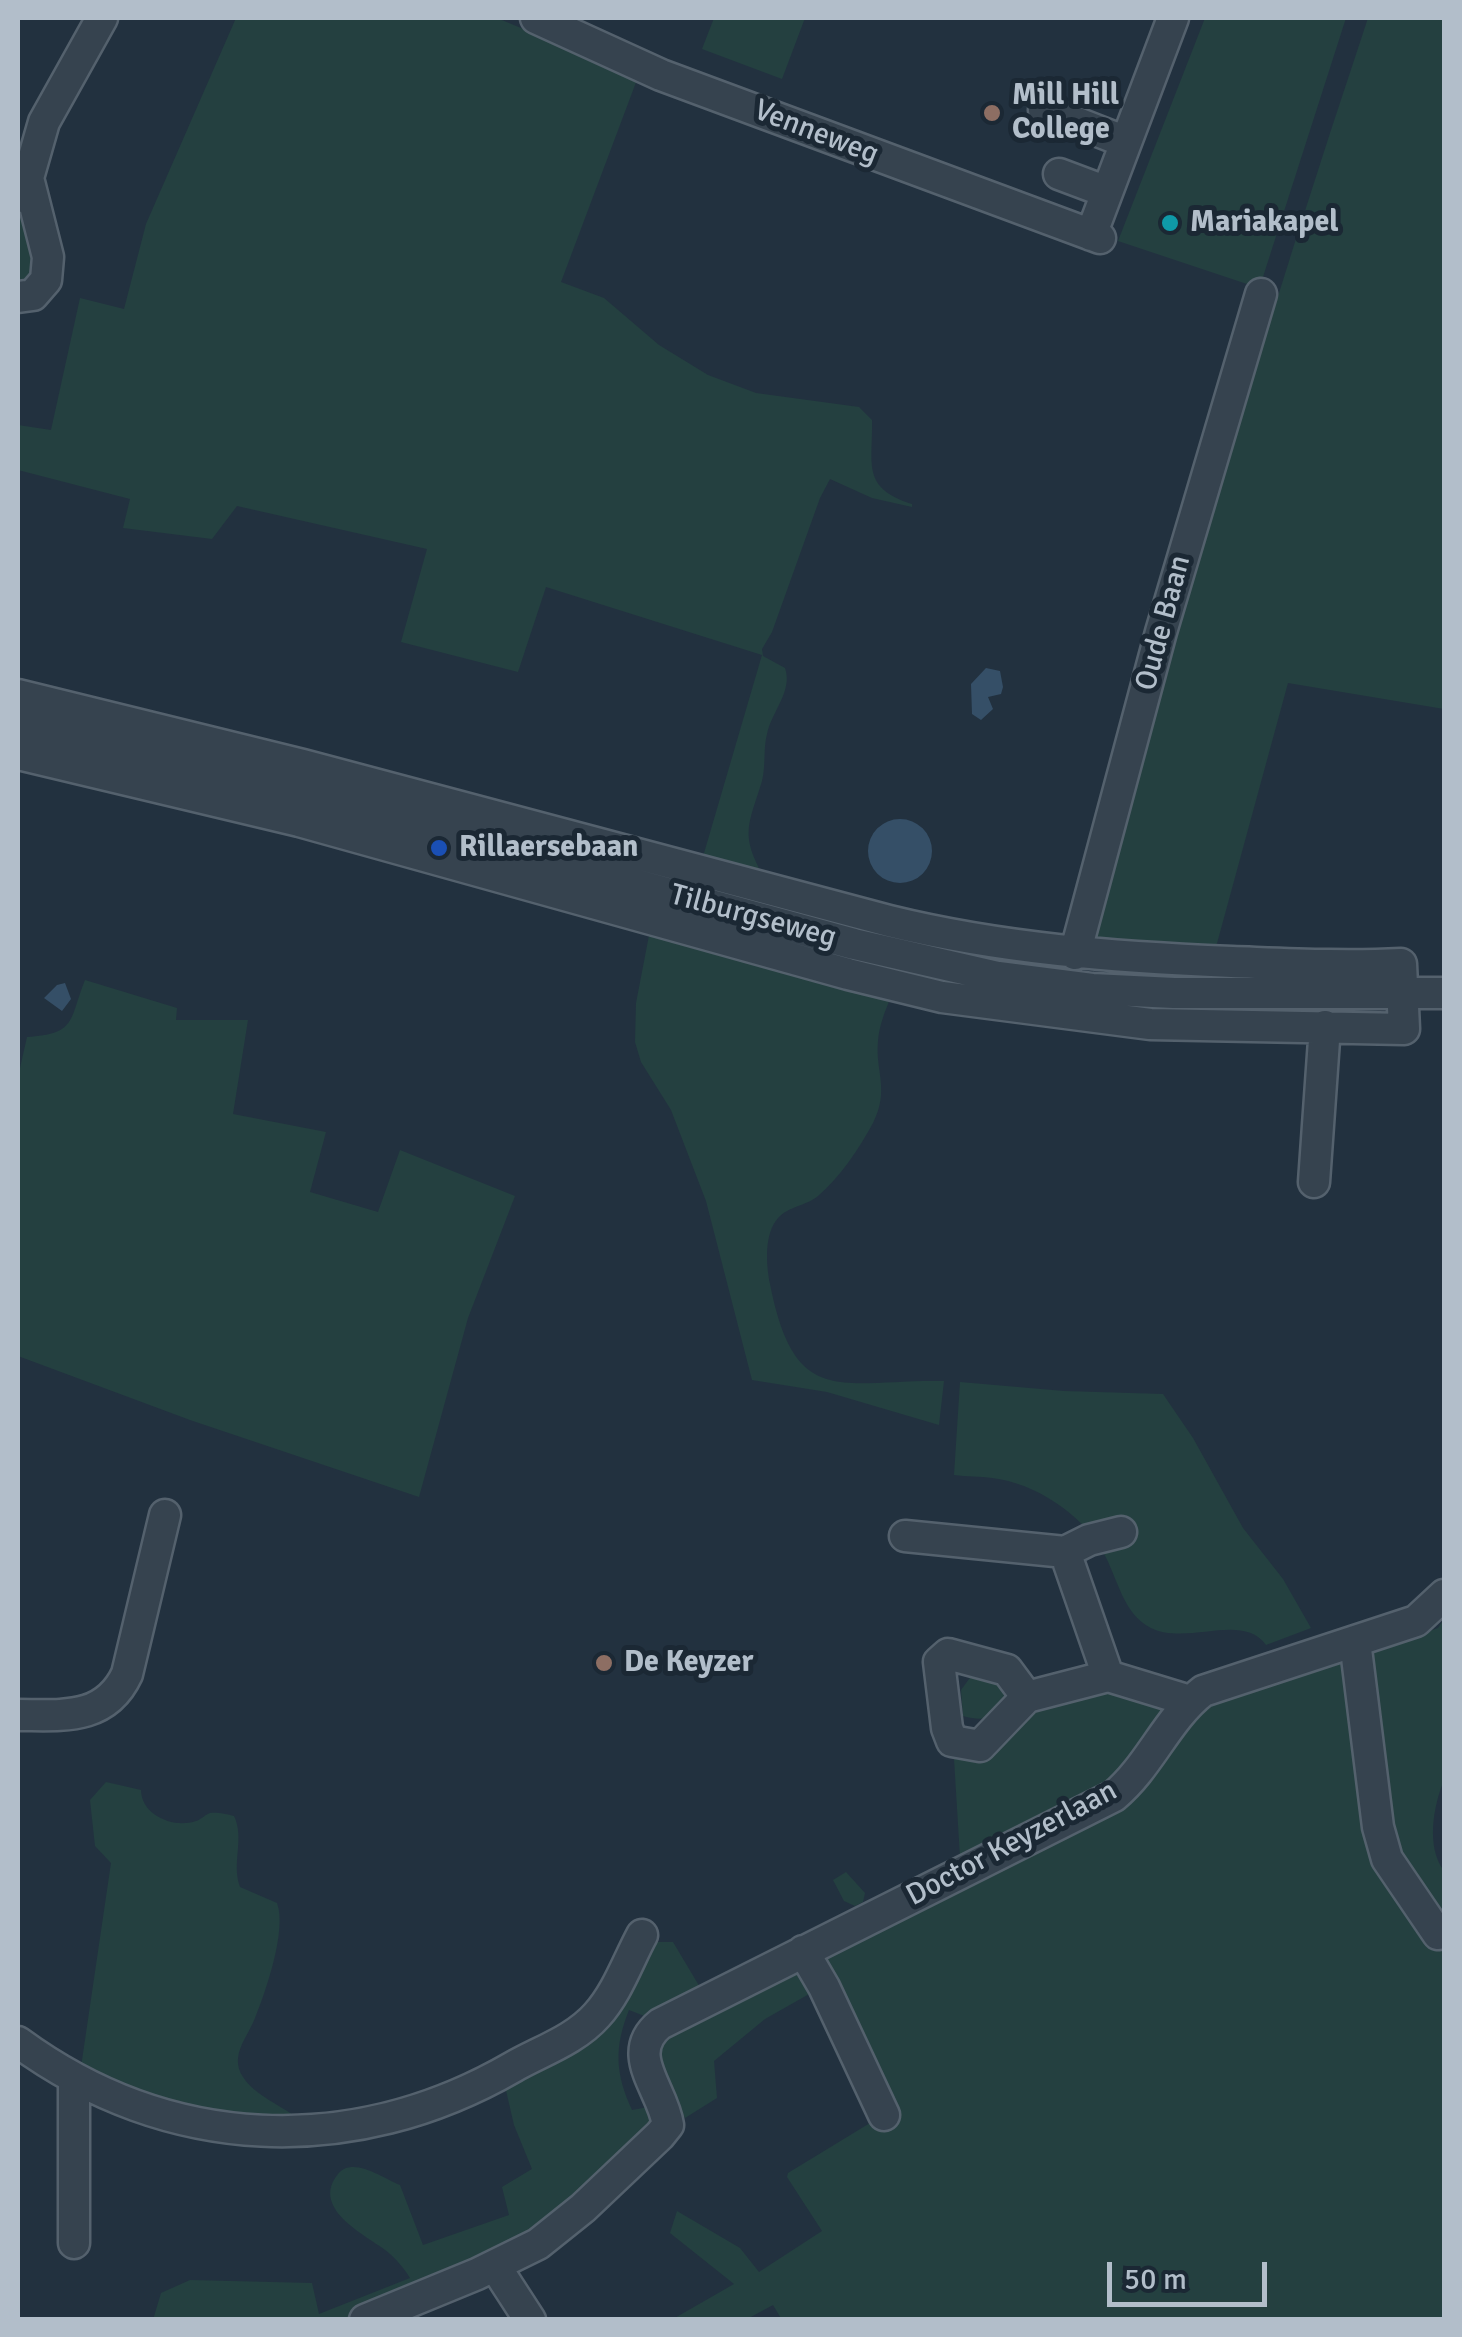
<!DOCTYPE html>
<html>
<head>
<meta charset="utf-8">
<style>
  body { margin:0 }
  #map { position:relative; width:1462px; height:2337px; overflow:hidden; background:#22313f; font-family:Signika,sans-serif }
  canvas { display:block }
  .frame { position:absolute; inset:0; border:20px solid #b2beca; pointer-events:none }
  .scale { position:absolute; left:1107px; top:2262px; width:160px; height:45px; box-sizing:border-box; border:5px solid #b2beca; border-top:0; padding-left:12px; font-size:30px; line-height:35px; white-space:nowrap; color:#b2beca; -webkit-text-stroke:8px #1b2834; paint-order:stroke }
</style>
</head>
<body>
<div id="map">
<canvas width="1462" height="2337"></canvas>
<div class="frame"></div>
<div class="scale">50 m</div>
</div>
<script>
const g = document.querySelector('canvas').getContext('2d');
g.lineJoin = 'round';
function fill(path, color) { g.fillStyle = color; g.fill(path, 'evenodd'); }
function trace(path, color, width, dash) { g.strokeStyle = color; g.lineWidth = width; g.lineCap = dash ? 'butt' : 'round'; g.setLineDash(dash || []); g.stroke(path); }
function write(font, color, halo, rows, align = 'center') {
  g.font = font + ' Signika,sans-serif'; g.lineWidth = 10; g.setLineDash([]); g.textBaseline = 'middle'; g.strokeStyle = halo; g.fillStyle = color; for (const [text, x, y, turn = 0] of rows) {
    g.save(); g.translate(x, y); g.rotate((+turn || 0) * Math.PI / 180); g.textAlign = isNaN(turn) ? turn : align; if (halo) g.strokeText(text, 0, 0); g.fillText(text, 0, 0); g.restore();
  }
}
fill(new Path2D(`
  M236,18H497L638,77L561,282L604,298L659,345L708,375L756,393L859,407L872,420C873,464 861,488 912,504V507L872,498L830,479L820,498L772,632L762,649L763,656L785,668C793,691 772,711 767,734C763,749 766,765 762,781C749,824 739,834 764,877L702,860L762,655L546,587L518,672L401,642L427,549L237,506L212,539L123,528L130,499L18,470V425L51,430L80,298L124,309L146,224Z
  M714,18H805L782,79L702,49Z
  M1205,18H1346L1262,280L1247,284L1118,241Z
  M1368,18H1444V709L1288,683L1216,947L1090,942C1174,631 1266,323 1368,18Z
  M26,213L37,278L18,285V216Z
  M651,925L891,997C885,1011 879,1026 878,1041C875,1072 890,1089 873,1123C859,1149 840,1177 818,1196C806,1206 789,1206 778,1218C764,1234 766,1264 770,1284C795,1411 841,1379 944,1381L939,1425L827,1392L752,1380L706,1201L671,1110L641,1062L635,1042L636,1003Z
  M85,980L177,1008L176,1020H248L233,1114L326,1132L310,1192L378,1212L400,1150L515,1196L468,1318L419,1497L190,1420L18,1356V1077L27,1037C77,1034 69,1020 85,980Z
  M960,1382L1064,1391L1163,1394L1193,1438L1243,1528L1283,1579L1311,1628L1266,1645C1242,1612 1188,1646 1151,1628C1122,1613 1118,1578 1103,1552C1082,1514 1035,1483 992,1478C980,1476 967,1477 954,1475Z
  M1444,1619V1780C1433,1807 1426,1847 1444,1871V2319L782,2320L773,2305L747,2319H673L734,2284L670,2233L677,2211L740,2248L759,2272L822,2231L787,2177L788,2173L888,2112L815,1960L1128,1804C1159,1775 1175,1737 1207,1707L1406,1640L1438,1628Z
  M972,1675L999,1679L1005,1699C994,1719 985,1722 963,1716L961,1690Z
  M1094,1689L1168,1702L1120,1773L1102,1785L960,1857L954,1759L987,1757L1028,1709Z
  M106,1782L141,1790C141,1815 174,1829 196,1821C201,1820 204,1815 210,1813C216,1812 227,1814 234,1816C245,1839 231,1863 240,1887L277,1903C287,1930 266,1991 255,2018C248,2037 229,2055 243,2077C255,2096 283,2106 300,2120C224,2112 147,2108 81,2067L111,1863L95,1846L90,1800Z
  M846,1872L865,1893L863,1902L855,1906L844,1901L833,1880Z
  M642,1942H673L704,1994L652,2019L629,2010C614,2047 615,2074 632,2110L649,2107L658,2122L553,2223L437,2283L344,2319L153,2320L161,2293L190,2280L312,2283L319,2314L410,2278C403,2266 391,2253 378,2245C358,2231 312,2206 338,2174C353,2156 382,2178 400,2185L423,2245L509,2215L502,2187L532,2169L514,2125L505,2086L559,2053Z
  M797,1962L818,1989L765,2019L714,2061L717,2098L685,2118L652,2056V2040Z`), '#244040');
fill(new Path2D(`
  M986,668L1000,671L1003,687L1001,694L988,697L993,709L981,720L972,714L971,684Z
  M868 851a32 32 0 1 1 64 0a32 32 0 1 1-64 0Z
  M65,983L71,999L62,1011L44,998L57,985Z`), '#354f67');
const minor = new Path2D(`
  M536,18L661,75L1100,238
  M1044,110L1126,142
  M1059,174L1107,192
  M18,197L28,178L44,122L102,18
  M1091,235L1173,18
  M18,297L33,295L46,280L48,257L28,178
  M18,695L303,765L889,921C1003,949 1115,957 1232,962C1288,964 1344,967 1401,964L1404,1029L1150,1024L942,997L848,974L299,821L18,754
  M18,724L284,789L854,944L998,977L1092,989L1174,993H1444
  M1075,954L1161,632L1261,294
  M1314,1182L1325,1026
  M905,1536L1065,1552L1108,1676
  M1065,1552L1089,1540L1121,1532
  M1355,1641L1378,1827L1387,1859L1438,1934
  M948,1654L1007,1670L1027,1697L980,1746L952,1741L947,1728L939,1662Z
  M1027,1697L1108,1676L1190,1701
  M18,1715C62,1715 105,1721 127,1674L165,1515
  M803,1951L824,1987L884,2115
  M18,2042C168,2152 352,2160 513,2067C541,2051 575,2040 597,2015C617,1993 628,1961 642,1935
  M74,2079V2243
  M495,2266L530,2320
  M365,2320L477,2274L538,2244L583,2208L660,2135L668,2125C663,2089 623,2054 660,2024L1114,1796C1150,1766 1166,1720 1203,1691L1416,1621L1444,1595`);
trace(minor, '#54616d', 35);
trace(minor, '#36434f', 30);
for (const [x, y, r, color] of [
  [992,113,10,"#8d6e63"],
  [1170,223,10,"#0f9aa8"],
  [439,848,10,"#1a4fb4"],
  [604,1663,10,"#8d6e63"]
]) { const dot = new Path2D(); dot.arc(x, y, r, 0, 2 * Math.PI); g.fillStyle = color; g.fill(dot); trace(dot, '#1b2834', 4); }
write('bold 30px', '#b2beca', '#1b2834', [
  ["Mill Hill",1012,96],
  ["College",1012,130],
  ["Mariakapel",1190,223],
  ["Rillaersebaan",459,848],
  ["De Keyzer",624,1663]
], 'left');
write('30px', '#b2beca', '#1b2834', [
  ["Venneweg",816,133,21],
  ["Oude Baan",1164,623,-75],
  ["Tilburgseweg",753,917,15],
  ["Doctor Keyzerlaan",1012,1844,-28]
]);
</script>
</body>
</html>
